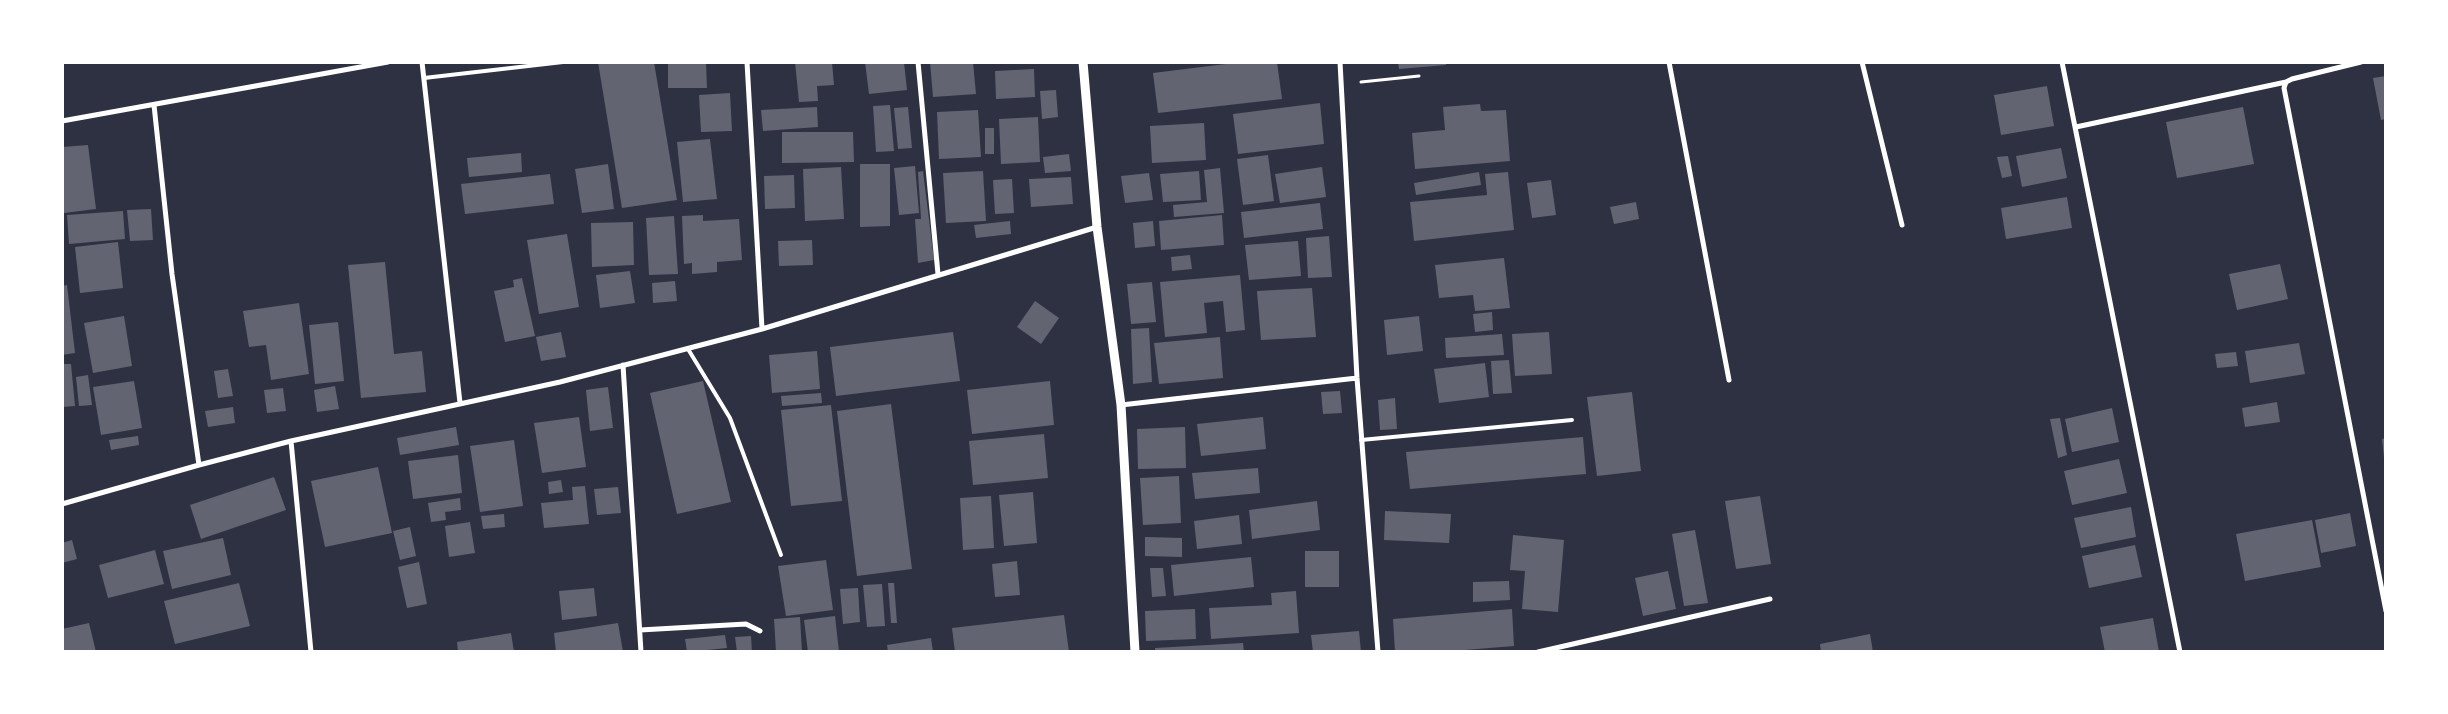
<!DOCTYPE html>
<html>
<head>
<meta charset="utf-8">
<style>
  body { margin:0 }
  #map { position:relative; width:2448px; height:714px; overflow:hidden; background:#2d3142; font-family:Barlow,sans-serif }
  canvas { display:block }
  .frame { position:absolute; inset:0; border:64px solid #fff; pointer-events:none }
</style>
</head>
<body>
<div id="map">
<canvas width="2448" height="714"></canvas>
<div class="frame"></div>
</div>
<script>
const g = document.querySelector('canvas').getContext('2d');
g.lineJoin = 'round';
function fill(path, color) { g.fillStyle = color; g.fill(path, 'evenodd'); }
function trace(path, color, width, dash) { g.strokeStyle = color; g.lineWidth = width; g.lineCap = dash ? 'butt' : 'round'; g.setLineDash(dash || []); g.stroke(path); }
fill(new Path2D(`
  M598,62H654L677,200L622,208Z
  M668,62H706L707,88H668Z
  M795,62H832L834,85L817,86L818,101L799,102Z
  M865,62H904L907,90L869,94Z
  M930,62H973L976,94L933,97Z
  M1242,62H1277L1282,99L1158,113L1153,73Z
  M1398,62H1446V65L1399,69Z
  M1034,69L1035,97L996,99L995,71Z
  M2386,76V119L2381,120L2373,78Z
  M2047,86L2054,126L2001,135L1994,95Z
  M1056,90L1058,117L1042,119L1040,91Z
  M730,93L732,131L701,132L699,95Z
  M1320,103L1324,144L1238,154L1233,114Z
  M1480,104L1481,111L1506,110L1510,161L1415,169L1412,133L1445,130L1443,107Z
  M890,105L894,151L876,152L873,106Z
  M817,107L818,127L763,131L761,110Z
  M908,107L912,148L898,149L894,108Z
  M2243,107L2254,164L2177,178L2166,122Z
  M978,110L981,157L939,159L937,112Z
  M1038,117L1040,162L1001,164L999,119Z
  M1204,123L1206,160L1152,163L1150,126Z
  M985,128H994V154H985Z
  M782,132H853L854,162L782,163Z
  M710,139L717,199L683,202L677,142Z
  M88,145L96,209L64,213L62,147Z
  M2061,148L2067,178L2022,187L2016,156Z
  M521,153L522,172L469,177L467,158Z
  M1069,154L1071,171L1045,173L1043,157Z
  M1268,155L1274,201L1243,205L1237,159Z
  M2008,156L2012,176L2002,178L1997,157Z
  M608,164L614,209L582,213L575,169Z
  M860,164H890V226L860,227Z
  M915,166L919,213L899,215L894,168Z
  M841,167L844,219L805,221L803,169Z
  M1322,167L1326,197L1280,203L1275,174Z
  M1220,168L1224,213L1174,217L1173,205L1207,202L1204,170Z
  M923,171L934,260L918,263L915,219H921L918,172Z
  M983,171L986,221L946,223L943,173Z
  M1199,171L1201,200L1163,202L1160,174Z
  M1479,172L1481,185L1416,195L1414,183Z
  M1508,172L1514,230L1414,241L1410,202L1487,195L1485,174Z
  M1149,173L1153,200L1125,203L1121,176Z
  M550,174L554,204L465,214L461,184Z
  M794,175L795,208L765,209L764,176Z
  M1071,177L1073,204L1031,207L1029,179Z
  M1012,179L1014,213L995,214L993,180Z
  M1551,180L1556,215L1532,218L1527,183Z
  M2067,197L2072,228L2006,239L2001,208Z
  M1636,202L1639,219L1614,224L1610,207Z
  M1320,203L1323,229L1244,238L1241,212Z
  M151,209L153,240L130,241L127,210Z
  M123,211L125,239L69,244L67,215Z
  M703,215V221L739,219L742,260L717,262V272L692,274V263L684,264L682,216Z
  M1222,215L1224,245L1161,250L1159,221Z
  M674,216L678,274L649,275L646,218Z
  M1010,221L1011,234L976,238L974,225Z
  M1153,221L1155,246L1135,248L1133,223Z
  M633,222L634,265L592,267L591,223Z
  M567,234L579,307L539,314L527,240Z
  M1329,236L1332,277L1308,278L1306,238Z
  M812,240L813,265L779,266L778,241Z
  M1298,241L1301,276L1249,280L1245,245Z
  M118,242L123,288L80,293L75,247Z
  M1190,255L1192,269L1172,271L1171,257Z
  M1504,258L1510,308L1475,311L1473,295L1439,298L1435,265Z
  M385,262L394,354L422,351L426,392L361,398L348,265Z
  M2280,264L2288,299L2237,310L2229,274Z
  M630,271L635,303L600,308L596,275Z
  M1240,275L1245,330L1226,332L1223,301L1204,303L1207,333L1165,337L1160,282Z
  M522,278L535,336L505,342L494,291L514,287L513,280Z
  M675,281L677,301L653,303L652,283Z
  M1152,282L1156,322L1131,324L1127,284Z
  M67,285L75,353L62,355V286Z
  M1312,288L1316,337L1261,340L1257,291Z
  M1035,301L1059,318L1041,344L1017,327Z
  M299,303L309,374L271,380L266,345L249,347L243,311Z
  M1492,312L1493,330L1475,332L1473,314Z
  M124,316L132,366L93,373L84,323Z
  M1419,316L1423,351L1387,355L1384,320Z
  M338,322L344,381L315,384L309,325Z
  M1149,328L1152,382L1133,384L1131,329Z
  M561,332L566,357L541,361L536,337Z
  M953,332L960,381L836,396L830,347Z
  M1549,332L1552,374L1515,376L1512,334Z
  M1502,334L1504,355L1446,358L1445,338Z
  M1220,337L1223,378L1159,384L1154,343Z
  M2299,343L2305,374L2250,383L2245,351Z
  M817,351L820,389L772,393L769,355Z
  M2236,352L2238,366L2217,368L2215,354Z
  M1509,360L1512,393L1493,394L1491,361Z
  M1485,363L1489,397L1439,403L1434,369Z
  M62,364H71L75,406L62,407Z
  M228,369L233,396L218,398L214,371Z
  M88,375L92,405L79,406L76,377Z
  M134,381L142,428L101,435L93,387Z
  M703,381L731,502L677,514L650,393Z
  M1050,381L1054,425L972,434L967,390Z
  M335,386L339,409L317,412L314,390Z
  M608,387L613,428L590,431L586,390Z
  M283,388L286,411L267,413L264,390Z
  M1340,391L1342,413L1323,414L1321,392Z
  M1632,392L1641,471L1597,476L1587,397Z
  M821,393L822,403L782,406L781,396Z
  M1395,398L1397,429L1380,430L1378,400Z
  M2277,402L2280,422L2245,427L2242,408Z
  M891,404L912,569L857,576L837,411Z
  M831,405L842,501L791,506L781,410Z
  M233,407L235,423L208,427L205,411Z
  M2112,408L2119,442L2072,452L2065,419Z
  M579,417L586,467L542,473L534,423Z
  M1263,417L1266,449L1201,456L1197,424Z
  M2060,418L2067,455L2058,458L2050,419Z
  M456,427L459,445L400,455L397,438Z
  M1185,427L1186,468L1138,469L1137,429Z
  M1044,434L1048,478L973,485L969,441Z
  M138,436L139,445L111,450L109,440Z
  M1583,437L1586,474L1410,489L1406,452Z
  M2386,438V458H2384L2382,439Z
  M514,440L523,506L480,512L470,446Z
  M458,455L462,493L413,499L408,461Z
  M2119,459L2127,493L2072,505L2064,471Z
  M378,467L392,533L325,547L311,481Z
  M1258,468L1260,493L1195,499L1192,473Z
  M1179,476L1181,523L1143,525L1140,478Z
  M274,477L286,510L201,539L190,505Z
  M561,480L563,492L549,494L548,482Z
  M585,486L589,524L544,528L541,503L573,500L572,487Z
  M618,487L621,513L597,515L594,489Z
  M1033,492L1037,543L1004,546L999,495Z
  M991,496L994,548L963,550L960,498Z
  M1760,496L1771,564L1736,569L1725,501Z
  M460,498L461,510L445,512L446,520L431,522L428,503Z
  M1317,501L1320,530L1252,539L1249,510Z
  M2131,507L2136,537L2081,548L2074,518Z
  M1385,511L1451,514L1449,543L1384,540Z
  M2350,513L2356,546L2321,553L2315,520Z
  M504,514L505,527L483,529L481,516Z
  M1239,515L1242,544L1197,549L1194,521Z
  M2312,520L2321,567L2245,581L2236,534Z
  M470,522L475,553L449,557L445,526Z
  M410,527L416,556L400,560L393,531Z
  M1695,530L1708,603L1684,606L1672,534Z
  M1513,535L1564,540L1558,612L1522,609L1525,571L1510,570Z
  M1145,537L1182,538V557L1145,556Z
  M223,538L231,575L172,589L163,551Z
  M72,540L77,559L62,563V543Z
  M2135,545L2142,577L2089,588L2082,556Z
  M155,550L164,584L108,598L99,565Z
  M1305,551H1339V587H1305Z
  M1251,557L1254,587L1174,596L1171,565Z
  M826,560L833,610L786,616L778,566Z
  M1017,561L1020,595L995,597L992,564Z
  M419,562L427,604L407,608L398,567Z
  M1150,568H1163L1166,596L1152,597Z
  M1668,571L1676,609L1643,616L1635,578Z
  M1509,581L1510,600L1473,602V582Z
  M239,583L250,626L175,644L164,601Z
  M888,583H894L897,623H891Z
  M882,584L885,626L867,627L863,585Z
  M594,588L597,616L562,620L559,591Z
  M858,588L860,622L843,624L840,589Z
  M1296,591L1299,633L1211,639L1209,608L1272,605L1271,593Z
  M1195,609L1196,639L1146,641L1145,611Z
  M1512,609L1514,646L1440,652H1395L1393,619Z
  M1064,615L1069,652H955L952,628Z
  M835,616L839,652H808L804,620Z
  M800,617L802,652H776L774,619Z
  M2153,618L2159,652H2105L2100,627Z
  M89,623L96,652H62V629Z
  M618,623L623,652H556L554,633Z
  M1359,631L1361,652H1313L1311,635Z
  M511,633L514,652H458L457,642Z
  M1870,634L1873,652H1821L1820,644Z
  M725,635L727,648L687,652L685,639Z
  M751,636L752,652H737L735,637Z
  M931,638L933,652H888L887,645Z
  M1243,643L1244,652H1155V648Z`), '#626471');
trace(new Path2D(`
  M1361,82L1419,76`), '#fff', 3);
trace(new Path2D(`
  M424,78L563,62
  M688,349L730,418L781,555
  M1361,440L1572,420`), '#fff', 4);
trace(new Path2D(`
  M422,62L460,403
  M747,62L762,329
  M918,62L938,274
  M1340,62L1357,378L1378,652
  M1669,62L1729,380
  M1862,62L1902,225
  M2062,62L2180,652
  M2361,62L2292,79L2286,82L2284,88L2386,611
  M154,105L172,274L199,465
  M62,121L388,62
  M2076,127L2286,82
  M623,365L641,652
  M1121,405L1357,378
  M291,441L311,652
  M62,504L199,465L291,441L560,382L762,329L1097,227
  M640,630L746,624L760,631
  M1538,652L1770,599`), '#fff', 5);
trace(new Path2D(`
  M1083,62L1097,227L1121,405L1135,652`), '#fff', 9);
</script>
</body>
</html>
